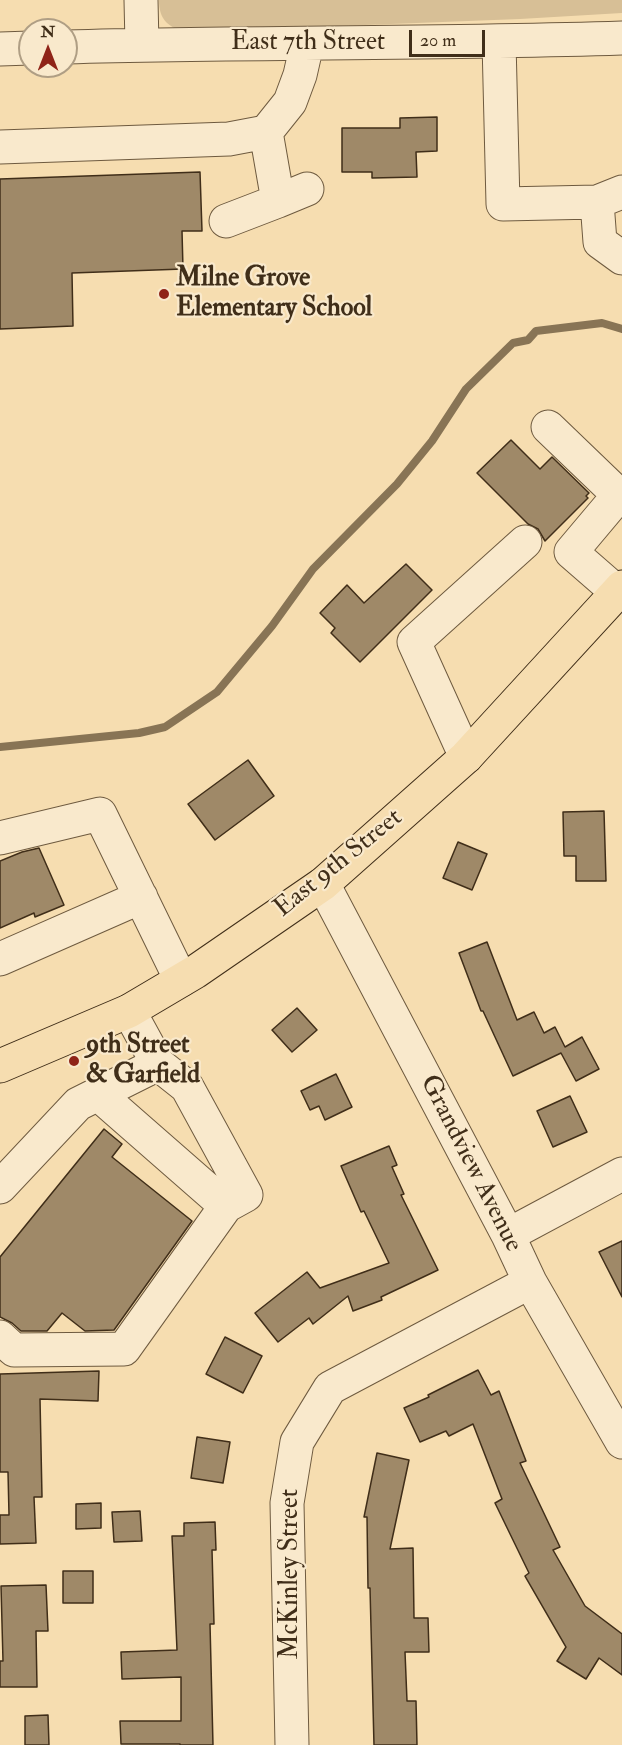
<!DOCTYPE html>
<html>
<head>
<meta charset="utf-8">
<style>
  body { margin:0 }
  #map { position:relative; width:622px; height:1745px; overflow:hidden; background:#f6ddb0; font-family:"IM FELL Double Pica",serif }
  canvas { display:block }
  .north { position:absolute; left:18px; top:18px; width:60px; height:60px; box-sizing:border-box; background:#f9e9cc; border:2px solid #af9e84; border-radius:50%; rotate:0deg; font-size:16px; font-weight:700; line-height:24px; text-align:center; color:#402e19 }
  .north::after { content:''; display:block; margin:auto; width:21px; height:27px; background:#8f2418; clip-path:polygon(50% 0,100% 100%,50% 72%,0 100%) }
  .scale { position:absolute; left:409px; top:30px; width:76px; height:27px; box-sizing:border-box; border:3px solid #402e19; border-top:0; padding-left:8px; font-size:18px; line-height:21px; white-space:nowrap; color:#402e19; -webkit-text-stroke:4px #f9e9cc; paint-order:stroke }
</style>
</head>
<body>
<div id="map">
<canvas width="622" height="1745"></canvas>
<div class="north">N</div>
<div class="scale">20 m</div>
</div>
<script>
const g = document.querySelector('canvas').getContext('2d');
g.lineJoin = 'round';
function fill(path, color) { g.fillStyle = color; g.fill(path, 'evenodd'); }
function trace(path, color, width, dash) { g.strokeStyle = color; g.lineWidth = width; g.lineCap = dash ? 'butt' : 'round'; g.setLineDash(dash || []); g.stroke(path); }
function write(font, color, halo, rows, align = 'center') {
  g.font = font + ' "IM FELL Double Pica",serif'; g.lineWidth = 4.5; g.setLineDash([]); g.textBaseline = 'middle'; g.strokeStyle = halo; g.fillStyle = color; for (const [text, x, y, turn = 0] of rows) {
    g.save(); g.translate(x, y); g.rotate((+turn || 0) * Math.PI / 180); g.textAlign = isNaN(turn) ? turn : align; if (halo) g.strokeText(text, 0, 0); g.fillText(text, 0, 0); g.restore();
  }
}
fill(new Path2D(`
  M159,0H622V13L520,19L184,32C167,26 159,19 159,0Z`), '#d7bf96');
trace(new Path2D(`
  M0,747L139,733L165,727L217,692L272,626L313,569L397,484L432,441L466,389L513,343L528,340L536,331L602,323L622,329`), '#887455', 8);
const building = new Path2D(`
  M437,117V151L416,152L417,177L372,178V172H342V128H400V118Z
  M200,172L202,231H182L183,269L72,273L73,326L0,329V179Z
  M511,440L540,469L552,457L589,493L586,496L588,498L545,541L538,529L528,524L477,473Z
  M406,564L432,590L360,662L331,633L335,628L320,613L347,585L364,603Z
  M248,760L274,796L215,840L188,804Z
  M604,811L606,881H576V856H564L563,812Z
  M458,842L487,854L472,890L443,878Z
  M39,848L64,905L35,917L34,913L0,928V861L22,852Z
  M487,942L517,1020L534,1012L544,1033L555,1027L565,1047L582,1037L599,1069L576,1081L561,1053L513,1076L483,1011H481L459,953Z
  M297,1008L317,1030L292,1052L272,1030Z
  M336,1074L352,1107L325,1120L319,1106L310,1110L301,1091Z
  M570,1096L587,1132L553,1147L537,1111Z
  M104,1129L122,1144L112,1157L192,1221L114,1330L85,1331L62,1313L47,1331H21L12,1323L0,1317V1257Z
  M389,1146L397,1165L392,1167L404,1194L401,1195L438,1270L381,1297L382,1300L353,1311L348,1296L313,1324L309,1318L278,1342L255,1313L307,1272L320,1288L389,1263L364,1211L361,1212L341,1166Z
  M622,1241V1297L599,1252Z
  M225,1337L262,1356L243,1393L206,1374Z
  M478,1370L491,1395L499,1391L526,1461L520,1463L560,1547L553,1550L585,1606L622,1634V1675L599,1658L586,1679L557,1661L566,1647L525,1576L529,1573L495,1503L502,1499L473,1424L449,1436L446,1431L420,1442L404,1408L429,1397L428,1395Z
  M99,1371L98,1401L40,1399L42,1497H34L36,1543L0,1544V1515H9L8,1472H0V1374Z
  M197,1437L230,1442L223,1483L191,1478Z
  M377,1453L409,1460L390,1549L413,1548L414,1618H428L429,1652H405L407,1701H416L417,1745H374L370,1588H368L367,1517H364Z
  M101,1503V1528L76,1529V1504Z
  M140,1511L142,1541L114,1542L112,1512Z
  M215,1522L216,1550H212L214,1624H210L213,1745H180V1744H121L120,1721H181V1677L122,1679L121,1652L177,1650L172,1536H184V1523Z
  M63,1571H93V1603H63Z
  M46,1585L48,1631H36L37,1687H0V1661H3L1,1586Z
  M48,1715L49,1745H25V1716Z`);
fill(building, '#9f8968');
trace(building, '#402e19', 1.5);
const minor = new Path2D(`
  M141,0L142,45
  M499,42L503,204L597,202L622,192
  M66,47C251,42 437,44 622,38
  M0,49L30,48
  M0,147L229,139L266,132L290,102L300,75L307,44
  M278,201L307,189
  M597,202L600,242L622,258
  M226,221L278,201L266,132
  M548,427L622,498
  M617,592L571,552L619,495
  M466,757L414,642L525,542
  M0,838L100,814L181,980
  M323,884L508,1235L530,1282L622,1442
  M0,959L141,897
  M98,1094L226,1206
  M0,1187L78,1104L158,1064L129,1011
  M508,1235L622,1174
  M0,1337L14,1350L124,1349L226,1206L246,1195L187,1087L158,1064
  M292,1745L287,1503L297,1442L330,1388L530,1282`);
const major = new Path2D(`
  M0,1066L129,1011L195,972L323,884L466,757L622,587`);
trace(minor, '#6e5a3f', 35);
trace(major, '#402e19', 35);
trace(minor, '#f9e9cc', 33);
trace(major, '#f6ddb0', 33);
for (const [x, y, r, color] of [
  [164,294,6,"#8f2418"],
  [74,1061,6,"#8f2418"]
]) { const dot = new Path2D(); dot.arc(x, y, r, 0, 2 * Math.PI); g.fillStyle = color; g.fill(dot); trace(dot, '#f9e9cc', 2); }
write('26px', '#402e19', '#f9e9cc', [
  ["East 7th Street",308,43],
  ["East 9th Street",339,864,-39],
  ["Grandview Avenue",470,1164,63],
  ["McKinley Street",291,1574,-90]
]);
write('bold 26px', '#402e19', '#f9e9cc', [
  ["Milne Grove",176,279],
  ["Elementary School",176,309],
  ["9th Street",86,1046],
  ["& Garfield",86,1076]
], 'left');
</script>
</body>
</html>
